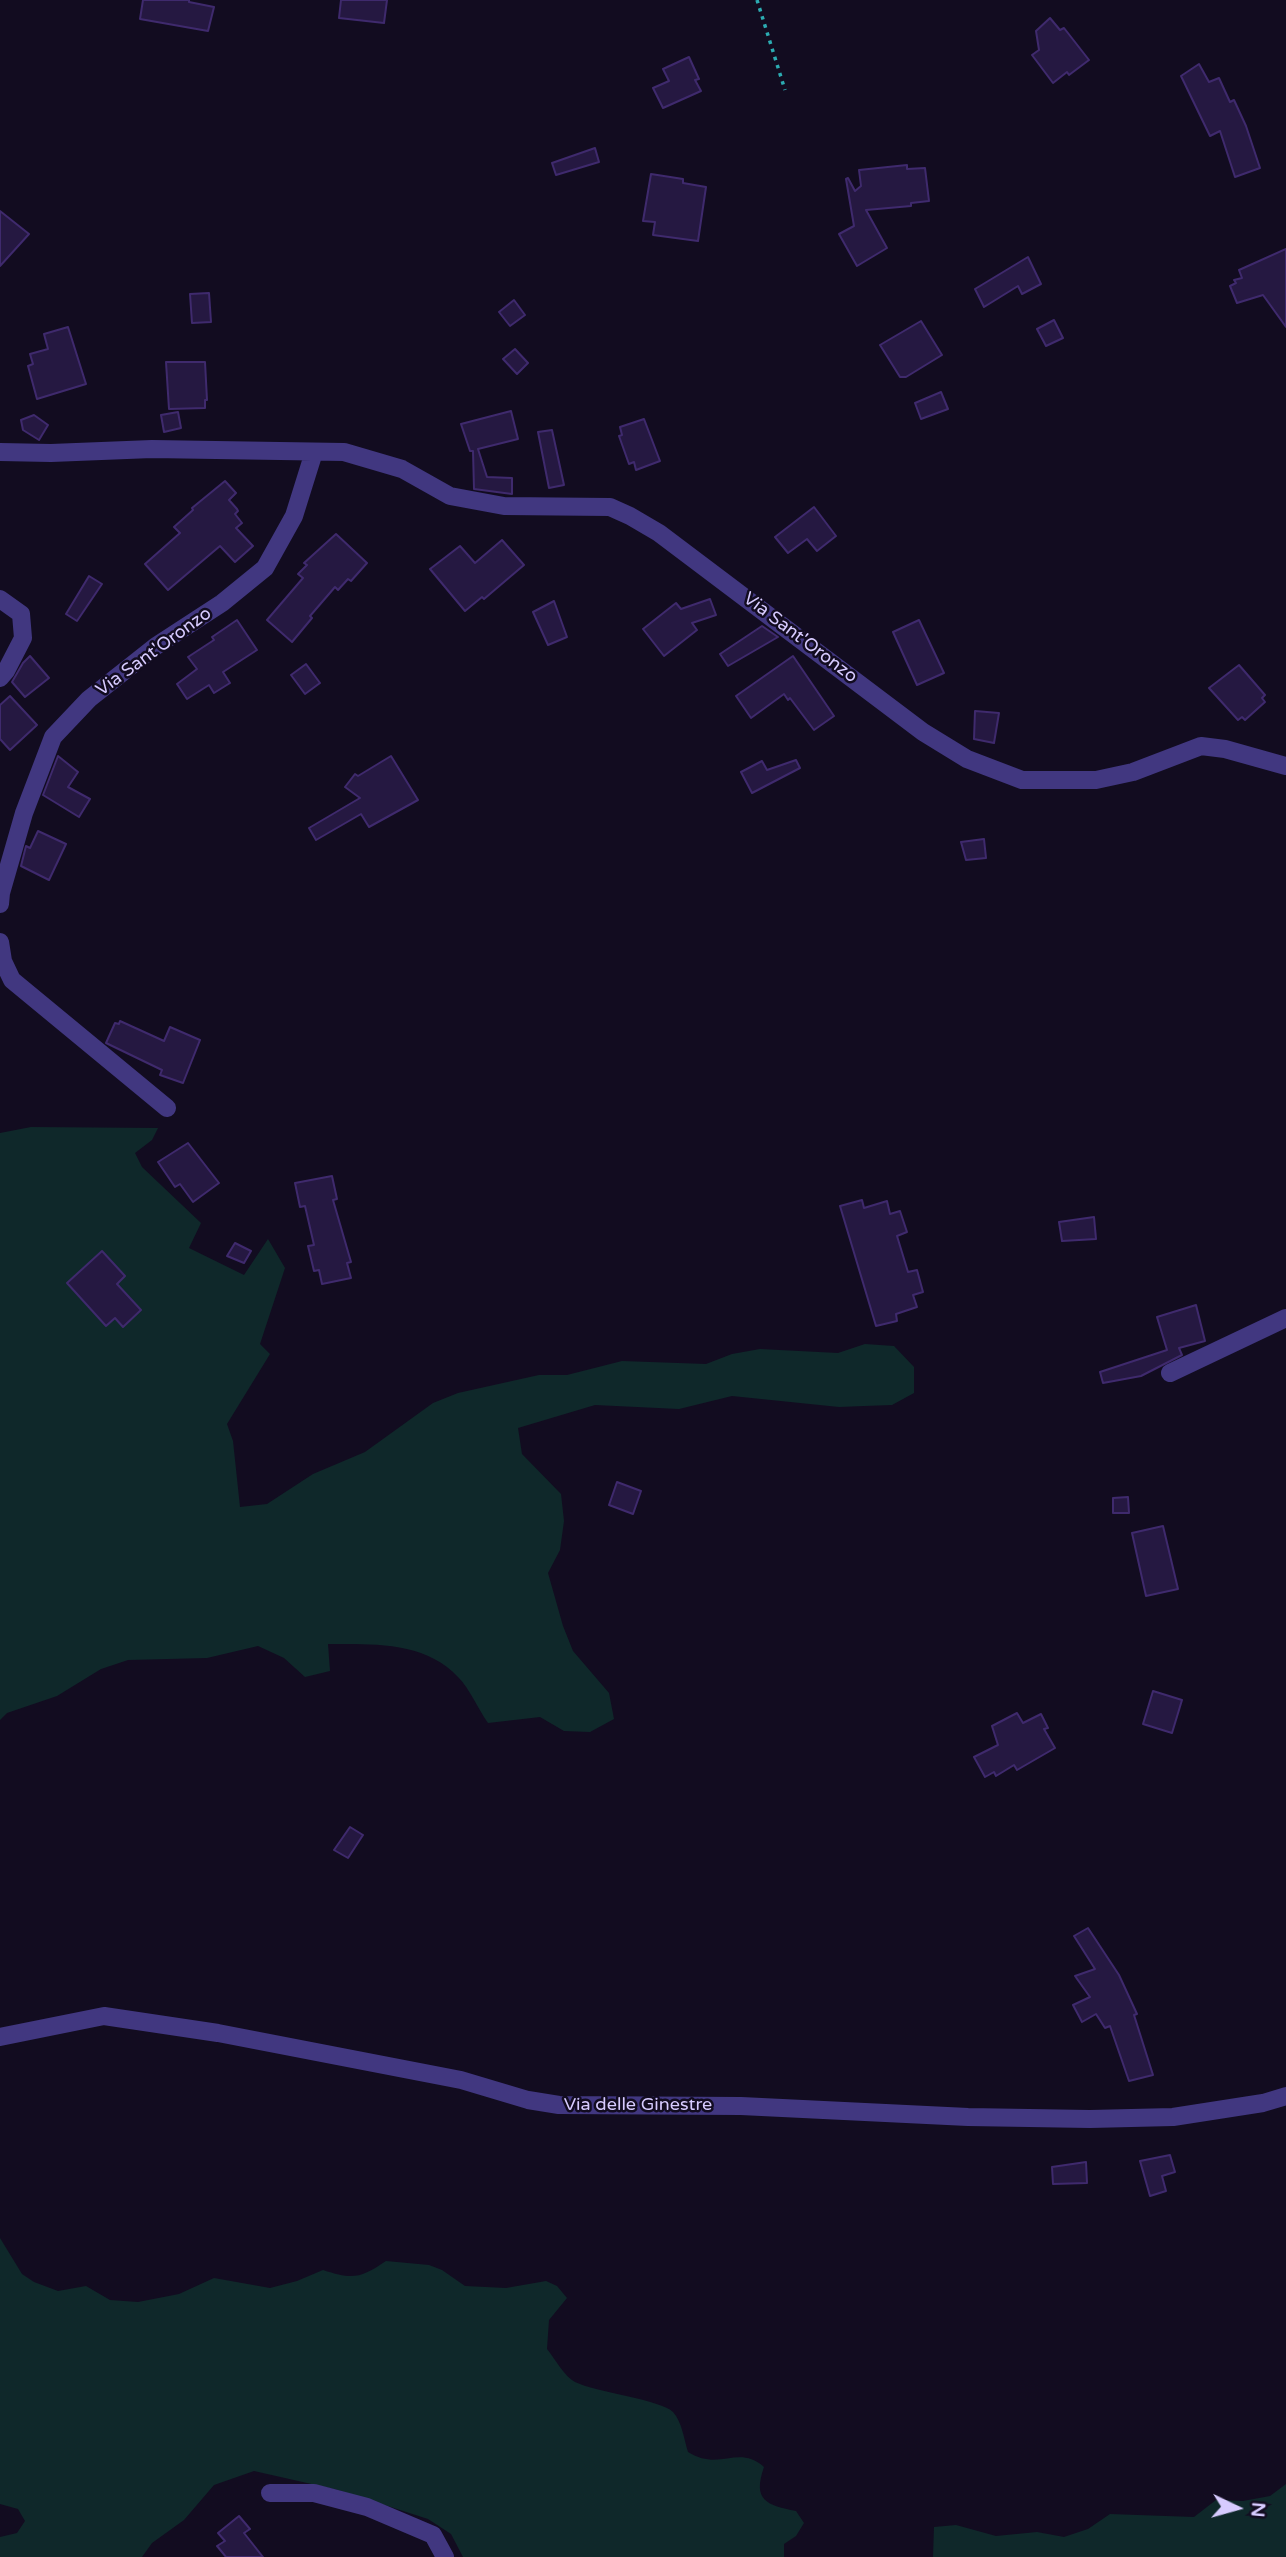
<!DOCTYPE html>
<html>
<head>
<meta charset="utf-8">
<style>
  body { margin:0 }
  #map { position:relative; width:1286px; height:2557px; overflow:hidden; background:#120c20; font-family:"Varela Round",sans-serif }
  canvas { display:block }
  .north { position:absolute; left:1202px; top:2473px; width:70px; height:70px; -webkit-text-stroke:5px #120c20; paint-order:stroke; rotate:95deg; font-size:19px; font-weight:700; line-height:28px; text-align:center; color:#d7cbff }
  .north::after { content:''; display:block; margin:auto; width:24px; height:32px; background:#d7cbff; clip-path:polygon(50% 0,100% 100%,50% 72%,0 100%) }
</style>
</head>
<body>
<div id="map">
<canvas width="1286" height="2557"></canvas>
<div class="north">N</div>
</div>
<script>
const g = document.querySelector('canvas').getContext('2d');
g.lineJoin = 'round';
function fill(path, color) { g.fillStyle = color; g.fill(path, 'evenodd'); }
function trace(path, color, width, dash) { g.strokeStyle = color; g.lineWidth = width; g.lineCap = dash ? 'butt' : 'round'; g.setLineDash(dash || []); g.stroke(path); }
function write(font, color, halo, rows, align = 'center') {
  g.font = font + ' "Varela Round",sans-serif'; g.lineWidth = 5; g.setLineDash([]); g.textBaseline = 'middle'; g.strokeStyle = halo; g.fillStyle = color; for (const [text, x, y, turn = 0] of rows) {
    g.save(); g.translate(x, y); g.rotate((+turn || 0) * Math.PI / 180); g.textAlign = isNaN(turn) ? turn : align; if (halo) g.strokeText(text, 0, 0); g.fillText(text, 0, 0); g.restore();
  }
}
fill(new Path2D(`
  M31,1127L158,1128L152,1140L135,1153L142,1167L201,1223L189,1248L244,1275L268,1239L285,1268L260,1344L270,1354L227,1424L233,1441L240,1507L267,1504L313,1474L365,1452L433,1403L458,1393L539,1375H567L622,1361L706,1364L732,1354L760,1349L838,1353L865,1344L894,1346L914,1367V1393L892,1405L864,1406L839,1407L732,1396L679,1409L595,1405L518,1428L522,1454L561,1494L564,1521L560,1550L548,1573L563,1626L573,1651L609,1693L614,1719L590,1732L564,1731L540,1717L488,1723C478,1709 470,1689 458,1677C425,1641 372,1644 328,1644L330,1671L305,1677L284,1658L258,1646L207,1658L128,1660L101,1669L57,1696L7,1713L0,1720V1133Z
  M0,2238L22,2274L34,2282L58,2291L86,2286L110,2300L138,2302L179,2294L214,2278L270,2288L297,2281L323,2270C353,2280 361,2278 386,2261L429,2265L442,2270L465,2286L506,2288L546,2281L557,2286L567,2298L549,2320L547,2349C555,2359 565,2377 575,2382C595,2392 662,2400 673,2412C682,2422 684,2439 688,2452C720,2472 738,2444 764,2467C752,2501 767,2505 796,2511L804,2523L796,2536L784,2544V2557H463L451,2534L428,2519L338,2490L254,2471L214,2485L184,2520L152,2543L142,2557H0V2537L17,2533L25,2521L18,2509L0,2504Z
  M1286,2484V2557H933L934,2527L956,2525L996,2536L1037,2532L1064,2537L1088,2529L1110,2514L1194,2517L1216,2500L1243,2501L1270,2496Z`), '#0f282a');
const building = new Path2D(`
  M143,0H189V2L214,7L208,31L140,19Z
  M341,0H387L384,23L339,18Z
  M1050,18L1060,30L1064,28L1089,60L1069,75L1067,72L1053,83L1032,55L1039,50L1036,31Z
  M689,57L699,79L695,80L701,91L663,108L653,88L669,81L663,69Z
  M1199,64L1209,82L1219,78L1230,102L1234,100L1246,126L1260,168L1235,177L1220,131L1210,136L1181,76Z
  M595,148L599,162L556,175L552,163Z
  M907,165V169L925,168L929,201L911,203V206L866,210L887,248L857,266L839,234L854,226L846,179L848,178L855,191L861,186L859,170Z
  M651,174L683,179V183L706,187L698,241L653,235L655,222L643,221Z
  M0,211L29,234L0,266Z
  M1286,249V327L1263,295L1237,303L1230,286L1236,283L1234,280L1242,278L1239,270Z
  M1028,257L1041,284L1022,294L1018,286L984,307L975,289Z
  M209,293L211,322L192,323L190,294Z
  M514,300L525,315L510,326L499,312Z
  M1054,320L1063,338L1046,346L1037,329Z
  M921,321L942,355L906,377H900L880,345Z
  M68,327L86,384L37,399L28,366L33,364L30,354L48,349L44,334Z
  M515,349L528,363L517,374L503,359Z
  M166,362H205L207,400H205V408L169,409Z
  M941,392L948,409L921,419L915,403Z
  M511,411L518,439L478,449L487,477L512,478V494L474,489L473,451H470L461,424Z
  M178,412L181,428L164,432L161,415Z
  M34,415L48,425L39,440L23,430L21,420Z
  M644,419L660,461L636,470L634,462L629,464L619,436L622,435L620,427Z
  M552,430L564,485L549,488L538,432Z
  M225,481L236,493L229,500L237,509L238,511L235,514L242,523L236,528L253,546L235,562L220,546L168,590L145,564L180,533L174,527L193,510L192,508Z
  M814,507L836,536L817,551L807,539L788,553L775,537Z
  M336,534L367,563L351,581L348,579L338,590L335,587L310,616L312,618L292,642L267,620L303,578L298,574L307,565L304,563Z
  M502,540L524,565L484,599L482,597L465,611L430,569L460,546L475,563Z
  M89,576L102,584L77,621L66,614Z
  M710,599L716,615L692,623L697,630L664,656L643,629L676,603L681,609Z
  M554,601L567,637L548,645L533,612Z
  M237,620L257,650L223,672L230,683L214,693L209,685L187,699L177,684L197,669L188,657L214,640L212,637Z
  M919,620L944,673L917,685L893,632Z
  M762,626L778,637L728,666L720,654Z
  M30,656L49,678L25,697L12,682L23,663Z
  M793,656L834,716L814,730L790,698L788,700L784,694L751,718L736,696Z
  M306,664L320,683L305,694L291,675Z
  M1239,665L1265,695L1262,698L1265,702L1245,720L1242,717L1238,720L1209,688Z
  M10,696L37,725L10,750L0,739V705Z
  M975,711L999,713L994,743L974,739Z
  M58,756L78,772L68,787L90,799L79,817L43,795Z
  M391,756L418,800L369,827L361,814L316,840L309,828L360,798L345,787L355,774L358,776Z
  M796,760L800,768L752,793L741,772L762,761L767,770Z
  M38,831L66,844L49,880L21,866L26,846L30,848Z
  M984,839L986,858L966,860L961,842Z
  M120,1021L164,1041L170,1027L200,1040L183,1083L160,1075L162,1070L106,1043L115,1023L119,1024Z
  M188,1143L219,1183L193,1202L180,1184L175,1187L158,1162Z
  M332,1176L337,1199L333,1200L351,1262L347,1263L351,1278L322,1284L319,1270L314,1271L308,1246L314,1245L305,1206L300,1207L295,1183Z
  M862,1200L864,1208L887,1201L890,1214L900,1211L907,1232L897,1236L908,1272L917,1270L923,1292L913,1295L917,1307L896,1314L897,1321L876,1326L840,1206Z
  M1094,1217L1096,1239L1062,1241L1059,1222Z
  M235,1243L251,1251L244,1263L227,1256Z
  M102,1251L125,1276L117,1284L141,1310L123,1327L115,1318L106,1326L67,1283Z
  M1196,1305L1205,1341L1179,1348L1182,1355L1141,1376L1103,1383L1100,1372L1167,1350L1157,1317Z
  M617,1482L641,1491L633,1514L609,1505Z
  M1128,1497L1129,1513H1113V1498Z
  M1163,1526L1178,1589L1146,1596L1132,1533Z
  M1153,1691L1182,1700L1172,1733L1143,1724Z
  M1017,1713L1023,1723L1041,1714L1048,1728L1044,1729L1055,1748L1017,1770L1014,1765L996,1776L994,1772L985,1777L974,1757L998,1745L992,1726Z
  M350,1827L363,1835L348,1858L334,1850Z
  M1088,1928L1119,1975L1137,2014L1134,2015L1153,2075L1129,2081L1110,2026L1105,2028L1096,2014L1082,2022L1073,2005L1090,1997L1075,1976L1095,1969L1074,1936Z
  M1170,2155L1175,2172L1162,2176L1166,2191L1150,2196L1140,2161Z
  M1086,2162L1087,2183L1053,2184L1052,2167Z
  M239,2516L250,2529L244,2533L263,2557H226L217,2546L225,2541L218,2533Z`);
fill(building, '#251841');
trace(building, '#3f2a6d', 2);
trace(new Path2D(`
  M757,0L785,90`), '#2cacb2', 3.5, [3.5, 5]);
trace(new Path2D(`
  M0,452L51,453L152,449L344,452L402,469L450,496L504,506L610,507L630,516L659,533L923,732L967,759L1022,780H1096L1133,772L1201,746L1225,749L1286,766
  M0,599L21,614L23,638L6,671L0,678
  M0,904L1,893L24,813L53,737L89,699L156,646L222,603L265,568L294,516L314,452
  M0,942L3,961L12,980L167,1108
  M1170,1373L1286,1318
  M0,2037L104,2016L218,2033L461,2080L528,2100L559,2105L741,2106L968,2117L1090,2119L1173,2117L1263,2103L1286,2096
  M270,2493H314L367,2507L433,2535L445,2557`), '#413780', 18);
write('18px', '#d7cbff', '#120c20', [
  ["Via Sant'Oronzo",800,638,37],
  ["Via Sant'Oronzo",154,652,-36],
  ["Via delle Ginestre",638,2105]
]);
</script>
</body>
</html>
